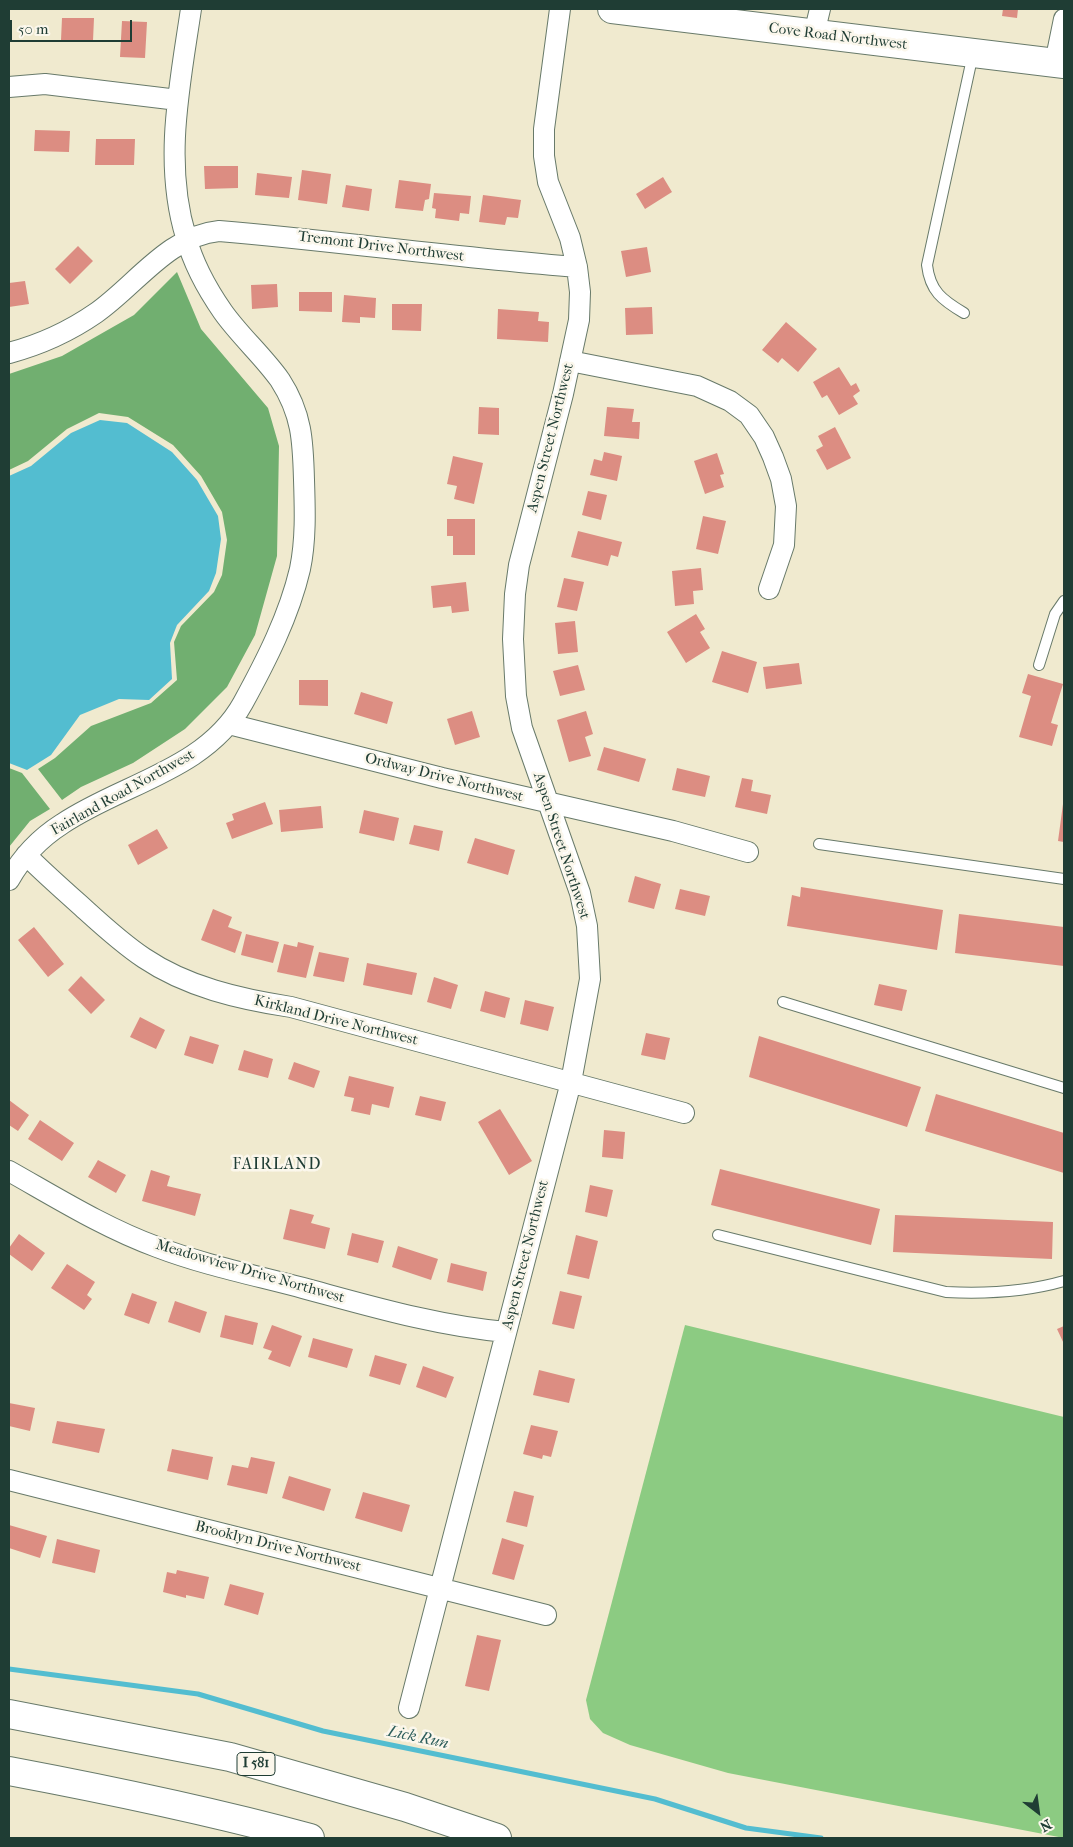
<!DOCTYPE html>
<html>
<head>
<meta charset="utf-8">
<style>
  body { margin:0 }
  #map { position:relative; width:1073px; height:1847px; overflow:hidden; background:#f0eacf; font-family:"IM FELL French Canon",serif }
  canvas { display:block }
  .frame { position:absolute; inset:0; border:10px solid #1f3d34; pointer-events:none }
  .north { position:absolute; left:1013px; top:1787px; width:50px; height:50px; -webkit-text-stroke:4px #fbf7ec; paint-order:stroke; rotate:150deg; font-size:14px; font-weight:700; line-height:20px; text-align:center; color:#1f3d34 }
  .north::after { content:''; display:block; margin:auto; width:18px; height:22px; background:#1f3d34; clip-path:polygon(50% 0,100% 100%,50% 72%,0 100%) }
  .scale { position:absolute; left:10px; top:20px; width:122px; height:22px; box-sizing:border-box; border:2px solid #1f3d34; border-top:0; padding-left:6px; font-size:15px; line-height:18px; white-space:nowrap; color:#1f3d34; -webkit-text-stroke:4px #fbf7ec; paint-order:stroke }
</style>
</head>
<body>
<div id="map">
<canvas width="1073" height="1847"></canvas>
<div class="frame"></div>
<div class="north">N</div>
<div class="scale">50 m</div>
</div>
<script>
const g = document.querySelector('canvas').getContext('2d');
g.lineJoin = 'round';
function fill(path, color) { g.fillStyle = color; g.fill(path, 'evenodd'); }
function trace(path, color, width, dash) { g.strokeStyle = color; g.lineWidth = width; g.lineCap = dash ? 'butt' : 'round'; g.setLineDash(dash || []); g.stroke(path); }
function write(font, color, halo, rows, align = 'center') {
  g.font = font + ' "IM FELL French Canon",serif'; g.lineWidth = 5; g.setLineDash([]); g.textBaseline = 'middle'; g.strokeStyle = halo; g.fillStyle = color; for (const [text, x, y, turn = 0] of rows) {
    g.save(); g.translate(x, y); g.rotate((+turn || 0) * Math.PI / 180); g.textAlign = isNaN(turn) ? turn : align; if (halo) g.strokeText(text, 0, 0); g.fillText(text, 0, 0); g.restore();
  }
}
fill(new Path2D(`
  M685,1325L1064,1417V1838L728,1773L630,1745L603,1733L590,1719L586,1700Z`), '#8ccb82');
fill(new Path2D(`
  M177,272L201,329L268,408L279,446L277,556L255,635L227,687L185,729L133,763L81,787L62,800L38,769L55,758L91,726L151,703L177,680L174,642L181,626L214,592L222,575L227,540L222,512L201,476L173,445L128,417L99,413L67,429L28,461L9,470V374L62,356L134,315Z
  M9,768L22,773L50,809L30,821L9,847Z`), '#71af70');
fill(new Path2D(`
  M100,420L127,423L172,452L197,480L218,516L221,539L216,573L209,591L177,625L170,643L172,679L149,700L119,699L80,715L51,755L27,770L9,763V476L31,466L71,433Z`), '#53bdd0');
trace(new Path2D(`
  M9,1669L198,1694L323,1731L655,1799L746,1828L821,1838`), '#53bdd0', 5);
fill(new Path2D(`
  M1003,9H1018L1017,18L1002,16Z
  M62,18H94L93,41L61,40Z
  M122,21L147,22L145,58L120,57Z
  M35,130L70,131L69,152L34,151Z
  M96,139H135L134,165H95Z
  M204,166H238V188L205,189Z
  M302,170L331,174L327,204L298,200Z
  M257,173L292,177L289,198L255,195Z
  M663,177L672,192L645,209L636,194Z
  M399,180L431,184L429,199L425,200L423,211L395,208Z
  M346,185L372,189L369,211L342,207Z
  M434,193L471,196L469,214L460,213L459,221L435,218L436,209L432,208Z
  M483,195L521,200L518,218L507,217L505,225L479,222Z
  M78,246L93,261L70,284L55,269Z
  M647,247L651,272L626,277L621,251Z
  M25,281L29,304L9,307V283Z
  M277,284L278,307L252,309L251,285Z
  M299,292H332V312L299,311Z
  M344,295L376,298L375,318L360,317V323L342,322Z
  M392,304H422L421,331L392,330Z
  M652,307L653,334L626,335L625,308Z
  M498,309L539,312L538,321L549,322L548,342L497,339Z
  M786,322L817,349L798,372L782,358L778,363L762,350Z
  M839,367L851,386L856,383L860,391L853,396L858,404L839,415L827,395L822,398L813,382Z
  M479,407L499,408V435L478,434Z
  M607,407L634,409L632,422H640L639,439L604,436Z
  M835,427L851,458L827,470L816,450L823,446L818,436Z
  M604,452L622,456L617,481L590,475L594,459L602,461Z
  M717,453L724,474L720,475L724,487L705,494L694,461Z
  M453,456L483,463L474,504L454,499L457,486L447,484Z
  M588,491L607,495L601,520L582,515Z
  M703,516L726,521L718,554L696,549Z
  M447,519H475V555H453V536H447Z
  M578,531L622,542L618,557L611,555L608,566L571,557Z
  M701,568L703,590L693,591L694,604L675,606L672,571Z
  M564,578L584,582L577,611L557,607Z
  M466,582L469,611L452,613L451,606L433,608L431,586Z
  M696,614L705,629L700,632L710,648L686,663L667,632Z
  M575,621L578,652L558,654L555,623Z
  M722,651L757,662L748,693L712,682Z
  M799,663L802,684L766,689L763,667Z
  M578,665L585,690L560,696L553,671Z
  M1028,674L1063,684L1051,723L1058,725L1052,746L1019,737L1031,696L1022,693Z
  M299,680H328V706L299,705Z
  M361,692L393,702L387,724L354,714Z
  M472,711L480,737L455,745L447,719Z
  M586,711L593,734L585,737L591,756L569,762L557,720Z
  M604,747L646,759L639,782L597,770Z
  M677,768L710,776L705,797L672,790Z
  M742,778L753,780L751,791L771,795L767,814L735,807Z
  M265,802L273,824L232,839L226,823L234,820L232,814Z
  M1063,804H1064V842L1058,841Z
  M321,806L323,828L281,832L279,810Z
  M364,810L399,818L394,841L359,833Z
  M414,825L443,831L439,851L409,844Z
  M157,829L168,848L138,865L128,845Z
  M475,838L515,850L508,875L467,863Z
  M635,876L661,884L654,909L628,902Z
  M801,887L943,910L937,950L787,926L792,895L800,897Z
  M680,889L710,896L705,916L675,909Z
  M213,909L232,917L228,927L242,932L235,953L201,940Z
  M959,914L1064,927V966L955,953Z
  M34,927L64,964L48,977L18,940Z
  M246,934L279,942L273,963L241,955Z
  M298,942L314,946L306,978L277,972L284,944L297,947Z
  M319,952L349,958L344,982L313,976Z
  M367,963L417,973L412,995L363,985Z
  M81,976L105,1000L91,1014L68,990Z
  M434,977L458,985L451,1009L427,1002Z
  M879,984L907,990L902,1011L874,1005Z
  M485,991L510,998L505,1018L480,1011Z
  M525,1000L554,1007L548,1031L520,1024Z
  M140,1017L165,1030L156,1049L130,1037Z
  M646,1033L670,1038L665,1060L641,1055Z
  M190,1036L219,1045L213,1064L184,1055Z
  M759,1036L921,1087L907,1127L749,1077Z
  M244,1050L273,1059L268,1078L238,1070Z
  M294,1062L320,1071L314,1088L288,1079Z
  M349,1076L394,1087L389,1108L372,1104L370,1115L351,1111L354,1098L344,1096Z
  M936,1094L1064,1133V1173L925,1131Z
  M420,1096L446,1102L441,1121L415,1115Z
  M9,1100L29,1115L18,1131L9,1125Z
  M500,1109L532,1161L509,1175L478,1122Z
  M40,1120L74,1143L62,1161L28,1139Z
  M604,1130L625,1132L623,1159L602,1157Z
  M98,1160L126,1175L116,1193L88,1177Z
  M720,1169L880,1209L871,1245L711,1205Z
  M151,1170L170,1176L167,1186L201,1194L195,1216L142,1201Z
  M590,1185L613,1190L607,1217L585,1212Z
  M290,1209L314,1215L311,1223L330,1228L325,1249L283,1239Z
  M895,1215L1053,1222L1052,1259L893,1252Z
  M352,1233L384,1241L378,1263L347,1255Z
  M19,1234L45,1253L32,1271L9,1254V1248Z
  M576,1235L598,1241L589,1279L567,1274Z
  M398,1246L438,1259L431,1280L392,1267Z
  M451,1263L487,1272L483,1291L447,1282Z
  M67,1264L95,1282L87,1295L92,1299L84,1310L51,1288Z
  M560,1291L582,1296L574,1329L552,1324Z
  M132,1293L157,1302L149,1324L124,1315Z
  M175,1301L207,1312L200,1333L168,1322Z
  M225,1315L258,1323L253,1345L220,1337Z
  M272,1325L302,1336L290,1367L268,1359L272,1351L263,1348Z
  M1064,1326V1344L1057,1329Z
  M313,1338L353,1349L347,1368L308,1357Z
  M375,1355L407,1364L400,1385L369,1376Z
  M423,1366L454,1377L446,1398L416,1387Z
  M539,1370L575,1379L569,1403L533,1395Z
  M9,1403L35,1408L30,1431L9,1426Z
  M57,1421L105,1429L99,1453L52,1443Z
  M531,1425L558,1431L551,1457L543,1455L542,1459L523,1454Z
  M172,1449L213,1457L208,1480L167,1471Z
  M251,1457L275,1462L267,1494L227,1485L232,1465L248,1468Z
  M289,1476L331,1489L324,1511L282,1498Z
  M514,1491L534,1496L527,1527L506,1522Z
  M363,1492L410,1505L402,1532L355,1518Z
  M9,1525L47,1536L40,1558L9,1548Z
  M502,1538L524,1545L514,1580L492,1574Z
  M57,1539L100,1550L95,1573L52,1563Z
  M177,1570L209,1577L204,1599L186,1595V1598L163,1592L167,1572L176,1574Z
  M230,1584L264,1593L258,1615L224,1605Z
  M477,1635L501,1640L489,1691L465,1686Z`), '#dc8d82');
const lane = new Path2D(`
  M964,313C942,300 930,291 927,265L973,54
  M1039,665L1055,614L1064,601
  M819,844L1064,879
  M783,1002L1064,1088
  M718,1235L946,1292C986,1294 1026,1292 1064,1281`);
const street = new Path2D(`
  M814,34L820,9
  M1055,63L1064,19
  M9,87L45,84L178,100
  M9,353C39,345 70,331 96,313C136,285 168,236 219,231C338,241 457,258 577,267
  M570,361L697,386L730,401L749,415L764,437L773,457L781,479L786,506L784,545L769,589
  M229,724L442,778L673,831L748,852
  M26,855C43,872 61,888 79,904C100,923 120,942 144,958C187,987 239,999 291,1007L684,1113
  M9,880C22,857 40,838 62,824C121,784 206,770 243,703C266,661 289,616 300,569C306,540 305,510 304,480C303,441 302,414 280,380C263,356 240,336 223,312C207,289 193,263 186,237C163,162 180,84 191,9
  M9,1171C57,1198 105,1228 157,1247C204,1265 254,1275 303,1288C370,1306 437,1326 506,1332
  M9,1480L546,1615
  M409,1708L571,1082L590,979L587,926L580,893L522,728L516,696L513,639L515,594L519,565L563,394L579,320L580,292L577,267L570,238L548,182L544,156V129L560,9`);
const secondary = new Path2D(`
  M612,9L1064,64`);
const highway = new Path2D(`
  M9,1714L230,1757L405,1807L497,1838
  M9,1771C110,1790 211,1811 310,1838`);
trace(lane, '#687a6a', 12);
trace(street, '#687a6a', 22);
trace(secondary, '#687a6a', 30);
trace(highway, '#687a6a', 30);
trace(lane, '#fff', 10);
trace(street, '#fff', 20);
trace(secondary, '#fff', 28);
trace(highway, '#fff', 28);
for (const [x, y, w] of [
  [256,1764,38]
]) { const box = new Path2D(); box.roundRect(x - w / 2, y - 11.5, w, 23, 4); g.fillStyle = '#fbf7ec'; g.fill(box); trace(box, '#1f3d34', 1); }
write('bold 14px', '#1f3d34', null, [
  ["I 581",256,1764]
]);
write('15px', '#1f3d34', '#fbf7ec', [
  ["Cove Road Northwest",838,37,7],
  ["Tremont Drive Northwest",381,247,7],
  ["Aspen Street Northwest",551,438,-76],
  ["Ordway Drive Northwest",444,778,14],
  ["Fairland Road Northwest",123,793,-29],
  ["Aspen Street Northwest",561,846,72],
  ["Kirkland Drive Northwest",336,1021,14],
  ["Aspen Street Northwest",526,1255,-76],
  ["Meadowview Drive Northwest",250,1272,16],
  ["Brooklyn Drive Northwest",278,1547,14]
]);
g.letterSpacing = '1px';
write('16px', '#1f3d34', '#fbf7ec', [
  ["FAIRLAND",277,1165]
]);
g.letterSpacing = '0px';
write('italic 16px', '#2c5d5b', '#fbf7ec', [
  ["Lick Run",418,1738,12]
]);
</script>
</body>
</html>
